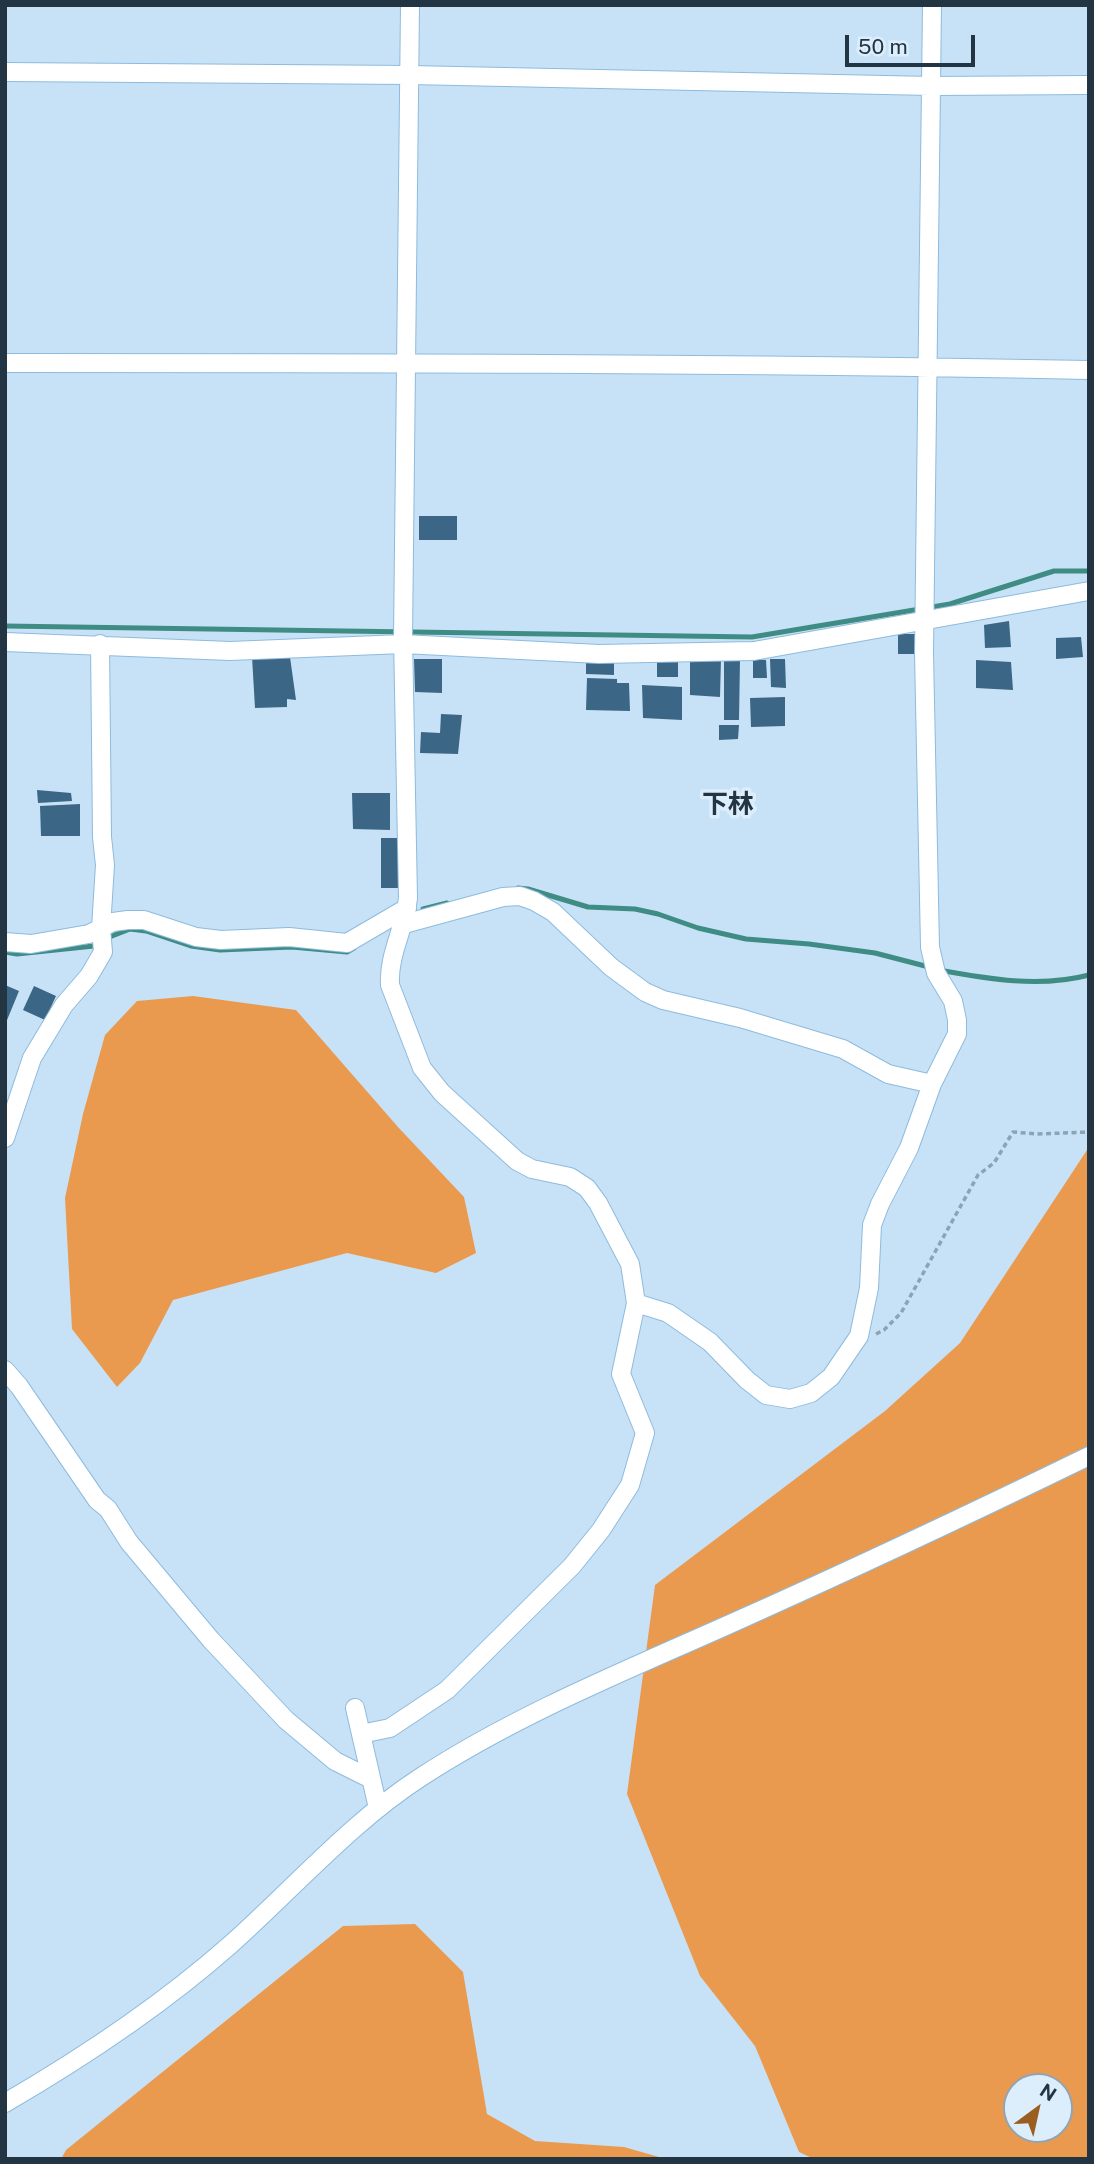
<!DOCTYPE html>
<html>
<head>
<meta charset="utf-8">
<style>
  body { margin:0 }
  #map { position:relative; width:1094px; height:2164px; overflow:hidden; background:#c7e2f7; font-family:"Public Sans",sans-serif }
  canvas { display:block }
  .frame { position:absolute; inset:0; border:7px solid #233543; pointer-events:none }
  .north { position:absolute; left:1003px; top:2073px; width:70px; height:70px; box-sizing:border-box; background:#dceefc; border:2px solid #92a4b2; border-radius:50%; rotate:33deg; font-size:19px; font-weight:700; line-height:28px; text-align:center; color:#233543 }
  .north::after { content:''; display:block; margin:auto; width:24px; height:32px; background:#9b5e21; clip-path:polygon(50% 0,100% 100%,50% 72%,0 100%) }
  .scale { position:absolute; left:845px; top:35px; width:130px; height:32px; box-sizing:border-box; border:4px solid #233543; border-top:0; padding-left:9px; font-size:21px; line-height:24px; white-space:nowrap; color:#233543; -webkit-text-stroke:5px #dceefc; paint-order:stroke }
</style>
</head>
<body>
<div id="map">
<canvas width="1094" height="2164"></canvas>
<div class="frame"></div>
<div class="north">N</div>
<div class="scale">50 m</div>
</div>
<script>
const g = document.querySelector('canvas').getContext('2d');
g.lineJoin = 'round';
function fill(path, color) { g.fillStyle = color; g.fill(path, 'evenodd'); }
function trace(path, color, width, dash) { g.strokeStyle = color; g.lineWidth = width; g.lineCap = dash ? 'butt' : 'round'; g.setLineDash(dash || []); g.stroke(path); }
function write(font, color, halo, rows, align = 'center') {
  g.font = font + ' "Public Sans","Noto Sans JP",sans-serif'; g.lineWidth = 7; g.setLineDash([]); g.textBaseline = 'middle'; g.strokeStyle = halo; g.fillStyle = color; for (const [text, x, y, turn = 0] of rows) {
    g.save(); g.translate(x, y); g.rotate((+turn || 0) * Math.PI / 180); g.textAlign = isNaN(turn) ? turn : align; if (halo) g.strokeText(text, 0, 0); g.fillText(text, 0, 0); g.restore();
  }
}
fill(new Path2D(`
  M193,996L296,1010L398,1127L464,1197L476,1253L436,1273L347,1253L173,1300L140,1363L117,1387L72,1329L65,1198L83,1114L105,1035L137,1001Z
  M1089,1147V2159H814L799,2152L755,2046L700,1976L627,1794L655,1585L885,1411L960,1343ZM1017,2087H1059V2129H1017Z
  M415,1924L463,1972L487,2114L535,2141L624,2147L666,2159H61L66,2150L343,1926Z`), '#ea9a4f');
trace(new Path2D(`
  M5,626L752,637L950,604L1054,571H1089
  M518,888L528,889L588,907L635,909L658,914L698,928L746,939L809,944L875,953L929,967
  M423,909L447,903
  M107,938L130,929L146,931L191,946L220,950L292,947L347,952L354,948
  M5,952L17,954L94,946L99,943
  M939,970C988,979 1040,988 1089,975`), '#3f8c85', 5);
fill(new Path2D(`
  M419,516H457V540H419Z
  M1009,621L1011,647L985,648L984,625Z
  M898,634H917V654H898Z
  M1081,637L1083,657L1056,659V638Z
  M252,657H290L296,700L287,699V707L255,708Z
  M690,657L721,658L720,697L690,695Z
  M724,658L740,659L739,720H724Z
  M414,659H442V693L415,692Z
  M586,659L614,661V675L586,674Z
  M753,659L766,660L767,678H753Z
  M770,659H785L786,688L771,687Z
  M976,660L1011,662L1013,690L976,688Z
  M657,661H678V677H657Z
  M587,678L617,679V683H629L630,711L586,710Z
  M642,685L682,687V720L643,718Z
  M785,697V726L751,727L750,698Z
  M441,714L462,715L458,754L420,753L421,732L440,733Z
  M719,725H739L738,739L719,740Z
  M37,790L71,793L72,801L38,803Z
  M352,793H390V830L353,829Z
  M80,804V836H41L40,806Z
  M381,838H400V888H381Z
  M5,985L19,991L5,1025Z
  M34,986L56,996L45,1020L23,1010Z`), '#3c6685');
const minor = new Path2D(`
  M5,72L410,75L932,86L1089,85
  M5,363C366,363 728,363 1089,370
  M5,642L230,651L403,644L599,654L754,651L1089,591
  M404,924L503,897L520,896L534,901L553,912L611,967L645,992L663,1000L740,1018L843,1049L888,1074L932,1084
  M5,942L31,944L89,934L113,922L128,920H144L196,937L221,940L289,937L347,943L407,908
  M5,1138L32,1058L64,1005L89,976L103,952L101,928L105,865L102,837L100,644
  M636,1303L668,1313L710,1342L747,1380L766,1395L790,1399L811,1393L831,1377L859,1336L869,1288L872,1225L880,1204L909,1148L932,1084L957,1034V1020L953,1001L936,973L930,947L924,653L932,5
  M5,1370L19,1386L97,1500L108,1509L129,1542L211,1640L286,1720L335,1761L371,1779
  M355,1708L378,1808
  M361,1734L390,1728L447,1690L572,1566L601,1530L630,1485L645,1433L621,1374L636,1303L630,1264L598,1203L587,1188L570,1177L532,1169L517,1161L442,1093L422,1068L390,985C388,955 405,928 408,898L403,637L410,5
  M5,2103C84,2057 161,2006 230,1945C293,1889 350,1823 421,1777C518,1714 625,1671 730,1624C851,1570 970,1514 1089,1456`);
trace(minor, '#8ebbdd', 20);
trace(new Path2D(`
  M876,1334L884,1330L901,1313L978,1175L994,1163L1013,1132L1037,1134L1089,1132`), '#8ca3b6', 3.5, [5, 3.5]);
trace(minor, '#fff', 18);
write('bold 26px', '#233543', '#dceefc', [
  ["下林",728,805]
]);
</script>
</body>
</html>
